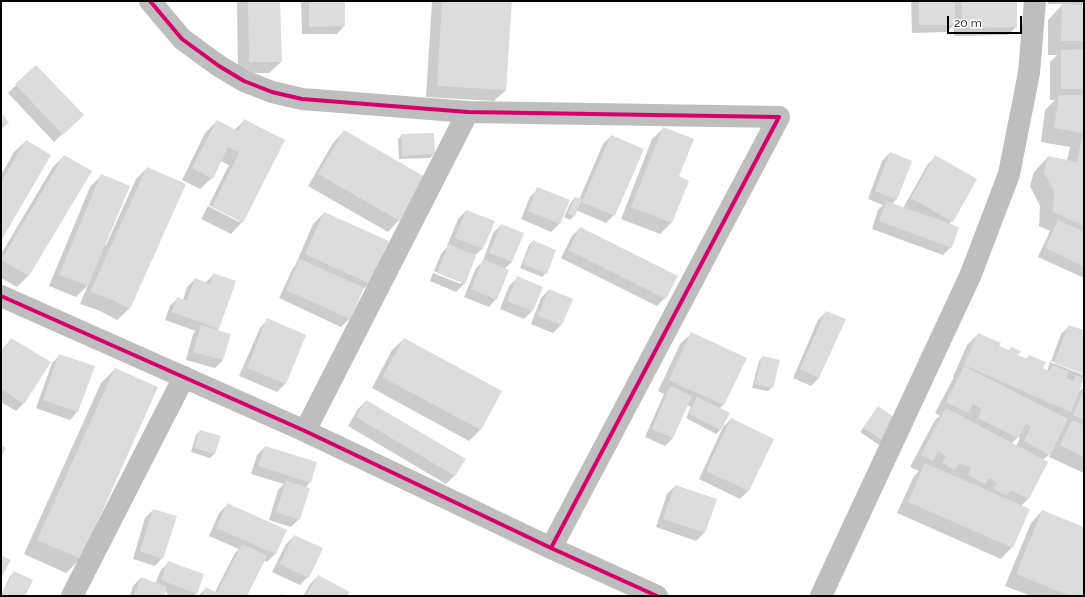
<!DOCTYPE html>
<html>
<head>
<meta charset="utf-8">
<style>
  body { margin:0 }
  #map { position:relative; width:1085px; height:597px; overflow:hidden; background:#fff; font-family:Raleway,sans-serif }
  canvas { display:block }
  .frame { position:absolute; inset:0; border:2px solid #000; pointer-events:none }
  .scale { position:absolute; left:947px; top:16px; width:75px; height:18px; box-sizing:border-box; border:2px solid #000; border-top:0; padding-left:5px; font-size:12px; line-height:14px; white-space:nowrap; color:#000; -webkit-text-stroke:3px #fff; paint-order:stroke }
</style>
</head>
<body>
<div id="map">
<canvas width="1085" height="597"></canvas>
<div class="frame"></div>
<div class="scale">20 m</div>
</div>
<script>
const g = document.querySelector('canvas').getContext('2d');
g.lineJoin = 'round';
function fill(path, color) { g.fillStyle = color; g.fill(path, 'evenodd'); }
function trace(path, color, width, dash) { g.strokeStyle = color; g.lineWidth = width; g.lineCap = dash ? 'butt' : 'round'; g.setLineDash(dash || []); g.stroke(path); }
fill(new Path2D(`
  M237,1H279L281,62L269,73H238Z
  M301,1H344V26L337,34H302Z
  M432,1H511L506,90L494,101L426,97Z
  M911,1H1016V27L1008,35L954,36V25L946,32L912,33Z
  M1048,1H1084V278L1038,257L1050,231L1039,226L1040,206L1030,186L1034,172L1048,157L1067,161L1070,147L1041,142L1045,110L1055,100H1050V62L1057,55H1048V20L1063,4H1048Z
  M36,66L82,115L54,142L8,93Z
  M217,121L234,130L244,121L242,222L231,234L201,219L208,206L239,222V220L209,205L229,165L221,161L212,178L200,189L182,180L205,133Z
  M664,128L678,177L688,181L671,223L660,234L621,219L652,139Z
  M344,131L399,220L388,232L308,186L333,143Z
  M402,135L434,154L430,158L399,159L398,139Z
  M611,136L614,215L606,223L576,210L574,216L570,220L564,217L571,202L575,198L579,200L603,144Z
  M26,141L1,239V175L14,152Z
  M890,153L896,199L892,204L903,208L928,164L936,157L976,180L949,225L951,247L943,255L872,229L878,210L883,205L868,199L882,161Z
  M64,156L90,172L28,276L17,287L1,278V254L53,167Z
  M147,168L185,185L129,309L117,320L98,310L80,304L88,285L76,297L49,286L90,187L102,175L104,245H106L136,179Z
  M538,189L568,200L559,224L551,232L521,219L530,197Z
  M466,211L483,248L475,255L464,284L456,292L430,281L433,273L461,284V282L434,271L441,254L448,246H447L458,219Z
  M324,213L369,283L362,291L349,319L341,327L279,298L293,268L295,266L313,224Z
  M501,225L512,262L504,269L496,299L489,307L464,297L476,268L483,261L493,233Z
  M580,228L665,298L657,306L561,258L572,236Z
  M533,241L546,273L542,277L520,268L529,245Z
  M214,274L218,329L216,331L223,360L215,368L186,360L193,334L196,331L165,320L170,306L178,298L183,300L187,287L195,279L205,283Z
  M517,278L542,288L532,311L524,319L500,309L509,286Z
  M549,290L572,299L561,325L553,333L531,324L541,298Z
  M826,312L819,378L811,386L793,378L818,320Z
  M267,320L305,335L285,384L277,392L239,376L260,328Z
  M1069,326L1084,331V377L1082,379L1078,392L1084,387V473L1049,457L1051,453L1043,460L1047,463L1028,499L1021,506L1012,547L1001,559L897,513L914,476L919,471L910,467L935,420L940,416L935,413L954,377H953L967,345L978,334L998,346L1025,360L1029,356L1041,369L1047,371L1050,362L1084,375V373L1051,361L1061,334ZM1018,437L1020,438L1016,446L1011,444Z
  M692,333L745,359L723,405L719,409L729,413L720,430L716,434L686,418L691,407L687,405L673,438L665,446L645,437L664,394L658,391L680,344Z
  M11,339L24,403L16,411L1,402V351Z
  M404,339L501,392L480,430L469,441L372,388L392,350Z
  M60,355L77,412L70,420L36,408L52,363Z
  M762,357L772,387L768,391L752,388L759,361Z
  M115,369L80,559L66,573L24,554L101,383Z
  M366,401L464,459L454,476L446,484L348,426L358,409Z
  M878,407L883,441L879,445L860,432Z
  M731,419L748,491L740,499L699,479L723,427Z
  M200,431L219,437L214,454L210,458L191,452L196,435Z
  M265,447L310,482L305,488L299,519L291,527L269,520L278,490L284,484L251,474L257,455Z
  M675,486L715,500L704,533L696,541L656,527L667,494Z
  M227,505L286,531L275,554L267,562L264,560L246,596H198L206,588L215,592L235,553L239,549L209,536L219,513Z
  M153,510L162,558L155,566L133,559L145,518Z
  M1042,511L1084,528V596H1031L1005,586L1031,523Z
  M294,536L308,577L300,585L272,572L286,544Z
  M169,562L196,593L194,596H165L168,593L164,592L163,596H130L133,586L141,578L155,584L161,570Z
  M14,572L23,596H1L10,576Z
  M318,576L346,596H303L310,584Z
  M282,594L287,596H280Z`), '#0003');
fill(new Path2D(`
  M248,1H280L282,62H249Z
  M309,1H345V26L309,27Z
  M442,1H512L506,90L437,86Z
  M919,1H955V25H919Z
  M961,1H1017V27L962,28Z
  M1062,4L1084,5V41H1061Z
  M1084,49V89H1061V50Z
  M36,65L84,115L63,135L15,84Z
  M1059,95H1084V226L1053,212L1054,191L1044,172L1048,156L1077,162L1083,133L1054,128Z
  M1,112L9,123L1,129Z
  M244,119L285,140L243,223L212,207L239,153L228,147L213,179L192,168L217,120L238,131Z
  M663,127L694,139L679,176L689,181L672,223L631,207Z
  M344,130L425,177L400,221L318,174Z
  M434,133L435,154L402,156L401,134Z
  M611,135L644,149L615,216L582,202Z
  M26,140L51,155L1,241V182Z
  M890,152L912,161L897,200L875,191Z
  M64,155L92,171L29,276L1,260Z
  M935,155L977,179L953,222L911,198Z
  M147,167L186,184L130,309L110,299L90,292Z
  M101,174L130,186L88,286L59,275Z
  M537,187L570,200L560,224L528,211Z
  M575,197L582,199L575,216L568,214Z
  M886,201L959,227L952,248L879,221Z
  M466,210L495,221L483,249L455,238Z
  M324,212L389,241L370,284L305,254Z
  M1058,220L1084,232V267L1045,248Z
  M501,224L524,233L512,262L489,253Z
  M580,227L678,276L666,299L568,250Z
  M533,240L556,250L547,274L523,264Z
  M449,244L476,256L465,284L437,273Z
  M300,259L364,288L350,319L286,290Z
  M483,259L509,270L497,300L471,289Z
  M213,273L236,281L219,329L172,312L177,297L187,301L195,278L210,284Z
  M517,276L543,287L533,311L507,301Z
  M549,289L573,299L562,325L538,316Z
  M826,311L846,319L819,378L800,369Z
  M267,318L306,335L286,384L247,368Z
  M201,325L231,334L223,360L193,352Z
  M1068,325L1084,330V374L1054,363Z
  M691,332L747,358L724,405L669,380Z
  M978,333L1001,343L999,346L1009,350L1011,347L1021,351L1018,355L1027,359L1029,355L1046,362L1043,368L1050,371L1053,365L1069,372L1066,378L1073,381L1076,375L1084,379L1071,412L964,365Z
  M11,338L51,362L24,404L1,389V354Z
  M404,338L502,391L481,430L382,377Z
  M59,354L95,366L78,412L43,400Z
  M762,356L780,360L773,388L755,384Z
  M964,366L1068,419L1050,455L1024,441L1031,427L1026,424L1018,438L978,418L982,409L973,404L968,413L946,402Z
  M115,368L158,387L81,559L37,540Z
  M670,386L692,396L673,438L652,429Z
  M1084,389V420L1073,415Z
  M697,397L730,413L721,430L689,414Z
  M366,400L466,459L455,476L356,417Z
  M878,406L898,420L884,441L863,428Z
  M946,408L1048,462L1029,499L1010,490L1007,496L993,489L997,483L989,478L985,484L968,475L971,468L959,463L955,470L942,463L946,456L938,451L933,461L921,455Z
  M731,418L774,439L749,491L706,471Z
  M1072,420L1084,425V457L1060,445Z
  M200,430L221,436L215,454L194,448Z
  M1,445L6,448L1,457Z
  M265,446L317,462L311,483L258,466Z
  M925,463L1030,509L1013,548L908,502Z
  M286,481L310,488L300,520L276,512Z
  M675,485L717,499L705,533L663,519Z
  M227,503L287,530L276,554L216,528Z
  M153,509L177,516L163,559L140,551Z
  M1042,510L1084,527V596H1070L1016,574Z
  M294,535L323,548L309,578L279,564Z
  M242,544L267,556L247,596H201L206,587L217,593Z
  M1,555L11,560L1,578Z
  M168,561L204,574L197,594L161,580Z
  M14,571L33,580L25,596H1Z
  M318,575L350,592L347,596H306Z
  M141,577L167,587L164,596H134Z`), '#dcdcdc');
trace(new Path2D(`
  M150,1L182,39L219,66L244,81L272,92L302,99L468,112L779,117L551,548
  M305,431L468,112
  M72,596L184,377
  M821,596L971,274L1009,174L1029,73L1035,1`), '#bebebe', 22);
trace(new Path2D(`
  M1,296L305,431L551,548L657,596`), '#bebebe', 22);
trace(new Path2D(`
  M150,1L182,39L219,66L244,81L272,92L302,99L468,112L779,117L551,548
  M1,296L305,431L551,548L657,596`), '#d6006c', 4);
</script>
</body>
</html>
